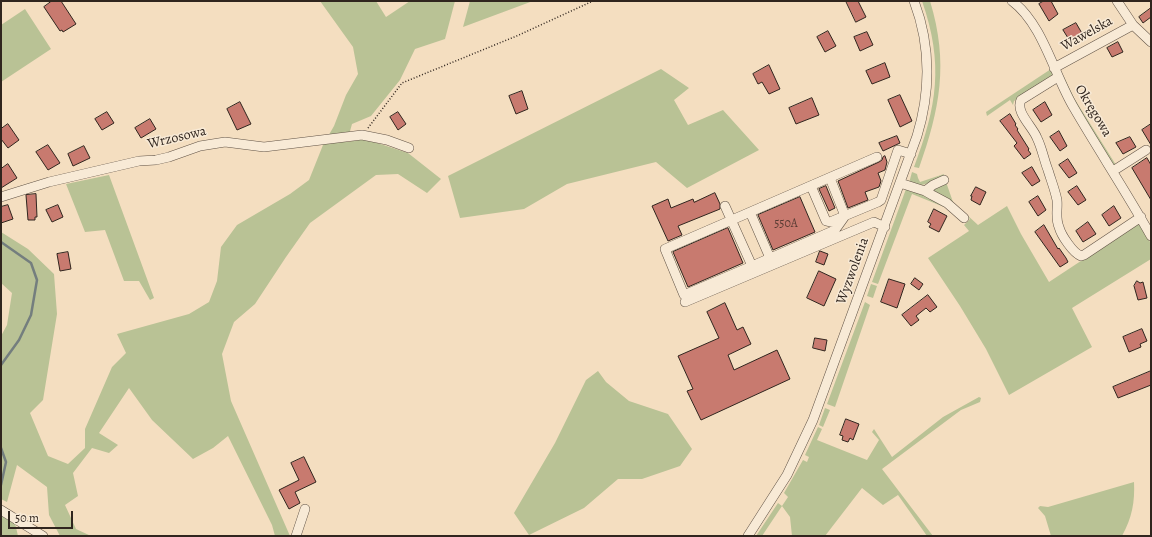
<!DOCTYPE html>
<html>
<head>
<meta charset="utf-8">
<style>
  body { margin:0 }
  #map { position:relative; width:1152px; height:537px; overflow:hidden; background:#f4dec0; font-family:Alegreya,serif }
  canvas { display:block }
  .frame { position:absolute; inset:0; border:2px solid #30251e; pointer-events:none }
  .scale { position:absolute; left:8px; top:511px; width:65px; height:18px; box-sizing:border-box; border:2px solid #30251e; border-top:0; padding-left:5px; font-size:12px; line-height:14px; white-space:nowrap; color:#30251e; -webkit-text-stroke:3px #f8ead6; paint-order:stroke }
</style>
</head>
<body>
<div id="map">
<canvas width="1152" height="537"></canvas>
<div class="frame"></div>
<div class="scale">50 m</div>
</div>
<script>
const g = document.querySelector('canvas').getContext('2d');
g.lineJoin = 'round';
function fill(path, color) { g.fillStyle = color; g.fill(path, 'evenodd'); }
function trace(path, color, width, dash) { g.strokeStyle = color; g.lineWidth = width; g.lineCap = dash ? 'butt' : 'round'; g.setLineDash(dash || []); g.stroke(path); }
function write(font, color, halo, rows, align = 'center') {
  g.font = font + ' Alegreya,serif'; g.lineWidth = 3; g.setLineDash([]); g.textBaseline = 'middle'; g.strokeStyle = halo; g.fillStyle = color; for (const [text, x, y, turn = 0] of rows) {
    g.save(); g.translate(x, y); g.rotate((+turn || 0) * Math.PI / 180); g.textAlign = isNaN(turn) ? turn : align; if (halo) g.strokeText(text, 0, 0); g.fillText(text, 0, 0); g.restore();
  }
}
fill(new Path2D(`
  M320,1H376L386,17L410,1H455L445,39L415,49L400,80L371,116L352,124L347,142L365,139L408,153L441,179L427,193L398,174L376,175L310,223L286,257L255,304L234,322L222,354L231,401L290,536H275L272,525L228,436L213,448L193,459L152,420L129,388L99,433L118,445L109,453L92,448L73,473L78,496L65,505L76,529L91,536H60L49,515L47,487L17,465L7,502L1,499V336L7,325L12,293L1,283V232L28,249L54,274L57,314L43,400L30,413L48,456L68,464L85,448V429L112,367L126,353L117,334L189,314L209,302L217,281L221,247L237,225L290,194L309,180L323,145L334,126L346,95L358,74L353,47Z
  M470,1H533L463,27Z
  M922,1H930C949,63 940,109 919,168L914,167C937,106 944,64 922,1Z
  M25,9L51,49L1,82V25Z
  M661,69L689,88L674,100L688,125L723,110L759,150L687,188L656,162L567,184L524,209L460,218L448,176Z
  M1051,69L1053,74L1052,77L1014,101L1013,105L1010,100L987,116L986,112Z
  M1064,77L1074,98L1116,165H1114L1081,114L1062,79Z
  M912,172L917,174L918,178L920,182L944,174L945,178L922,185L909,183Z
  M109,175L154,298L150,300L139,281H124L105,230L85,232L66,184Z
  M946,182L953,202L978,225L1007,206L1021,234L1049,282L1137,224H1141L1151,244V259L1072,308L1092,347L1009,395L986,349L960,306L928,258L969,231L964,225L970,219L954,205L934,192V189Z
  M906,189H910L945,205L949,209L912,194L878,284L872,282Z
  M871,284L877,286L873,298L867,296Z
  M865,302L870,305L835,407L827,404Z
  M598,371L606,382L629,401L668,414L692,449L680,466L642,479H618L584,508L529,535L514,513L555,443L586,380Z
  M979,397L981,398L980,402L961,410L882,469L933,536H927L898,495L883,505L862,488L825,536H792L790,517L782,506L762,536H756L778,503L782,506L788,497L784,493L803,460L807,462L809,457L805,455L818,427L822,429L817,440L867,460L879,440L872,432L874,429L892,457L943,417Z
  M825,408L830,410L823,427L819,425Z
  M1134,482C1135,502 1132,518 1122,536H1051L1045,516L1038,508L1040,506L1048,507Z
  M1,515L15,523L18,536H1Z`), '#b9c295');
trace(new Path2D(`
  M1,242L31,263L37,280L31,315L19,340L1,365
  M1,448L6,462L1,485`), '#747e7e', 2.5);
const building = new Path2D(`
  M52,1H61L76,24L63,32L62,30L60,31L44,7Z
  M846,1H858L866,17L856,22Z
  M1044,1H1051L1058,14L1049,21L1039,4Z
  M1151,8V17L1143,23L1139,17Z
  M1076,23L1083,35L1072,41L1070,37L1068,38L1063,30Z
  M828,31L836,46L825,52L817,37Z
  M867,32L873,45L860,51L854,37Z
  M1118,42L1123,52L1112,57L1107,48Z
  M885,63L890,77L872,84L866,71Z
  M769,65L780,89L769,94L762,82L758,84L753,74Z
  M522,91L528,109L516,114L509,96Z
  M900,95L912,121L900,127L888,100Z
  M812,98L819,115L796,124L789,108Z
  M240,102L251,124L237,130L227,109Z
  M1045,102L1052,115L1041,122L1033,110Z
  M107,112L114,123L102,130L95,119Z
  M398,112L406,124L398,130L390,117Z
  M1010,114L1016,124L1015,125L1018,129L1017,130L1029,149L1028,150L1031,154L1024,159L1014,146L1017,143L1000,121Z
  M150,119L156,129L141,138L135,128Z
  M8,124L19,140L8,148L1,139V129Z
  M1151,124V145L1142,130Z
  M1059,131L1067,146L1060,151L1050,137Z
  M897,136L900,143L883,151L879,143Z
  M1130,137L1136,147L1123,154L1116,143Z
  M48,145L60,163L48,170L36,152Z
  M84,146L90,158L73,166L68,154Z
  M885,156L887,162L885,170L878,173L881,181L879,187L865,192L868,200L848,208L838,181L879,162L882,160L883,157Z
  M1147,158L1151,165V200L1132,168Z
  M1068,159L1077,173L1069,178L1059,165Z
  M8,164L17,178L1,188V169Z
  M1032,167L1040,181L1032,186L1022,173Z
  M826,186L835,208L829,211L819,189Z
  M1077,186L1086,200L1078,205L1068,192Z
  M976,187L986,192L980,205L971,200L972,196H971Z
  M715,193L720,204V209L678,226L682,235L668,241L652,206L668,199L671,208L693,199L694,202Z
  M36,194L37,217H35V220H28L26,195Z
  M1038,196L1046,210L1038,216L1029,202Z
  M800,197L815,232L773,250L758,215Z
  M8,205L13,219L1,223V207Z
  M58,205L63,217L52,222L46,210Z
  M1114,206L1121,218L1109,226L1102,215Z
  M934,209L947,216L939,232L929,227L931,224L928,222Z
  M1088,222L1096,234L1083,242L1076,231Z
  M1044,225L1058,249L1059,248L1066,258L1068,262L1060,267L1035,232Z
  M728,228L743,263L688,287L673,252Z
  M820,251L828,254L824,265L816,262Z
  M68,252L71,269L60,271L57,254Z
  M819,271L836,279L824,306L807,298Z
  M915,278L923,284L919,290L911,284Z
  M889,279L905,284L897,308L881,302Z
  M1137,281L1140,283L1143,282L1147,298L1138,300L1134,286Z
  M928,295L937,307L930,312L926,308L916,316L919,320L911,326L902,315Z
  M725,303L737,330L743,327L751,344L728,355L734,370L777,350L790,379L701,420L687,391L693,389L678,356L719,338L707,312Z
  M1142,329L1147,341L1140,344L1141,347L1129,352L1123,337Z
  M815,338L827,340L825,351L813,348Z
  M1151,371V385L1118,398L1113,387Z
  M846,419L859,424L853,440L850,438L848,442L842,440L843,436L840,435Z
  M304,457L316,482L295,492L300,503L289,509L279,490L299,480L291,463Z`);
fill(building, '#c87a6f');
trace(building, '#30251e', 1);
const minor = new Path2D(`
  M1012,1C1043,24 1054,75 1074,108C1099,151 1127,193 1151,236
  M1117,1L1133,25L1151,42
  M1054,68L1133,25
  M1058,77L1021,100C1015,112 1033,127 1037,138C1042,148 1044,160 1048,170C1051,180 1055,190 1057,200C1058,209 1055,218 1059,227C1061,235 1073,253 1081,256L1084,255L1141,217
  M1113,171L1146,150
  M900,183L925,191L932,195L947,203L964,218
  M811,186L826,221L830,222L878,202L881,200L898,150L911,154
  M925,191L933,185L944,180
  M1,197L49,182L139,161L156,160L169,157L200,146L225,142L264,147L362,135L387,140L409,148
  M725,206L752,266L835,230L845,216L830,178
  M750,212L770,258
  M752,266L684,295L665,249L877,157
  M685,302L874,222L885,227
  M1,510L43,536
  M296,536L305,509
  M748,536L787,475L813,420L917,136C931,90 931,46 914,1`);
trace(minor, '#615346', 10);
trace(new Path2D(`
  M368,128L402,83L519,35L593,1`), '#30251e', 1.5, [1, 2]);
trace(minor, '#f8ead6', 9);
write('12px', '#563a32', null, [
  ["550A",786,224]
]);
write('14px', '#30251e', '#f8ead6', [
  ["Wawelska",1087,34,-29],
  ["Okręgowa",1093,111,59],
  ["Wrzosowa",177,138,-13],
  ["Wyzwolenia",853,271,-70]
]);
</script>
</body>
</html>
